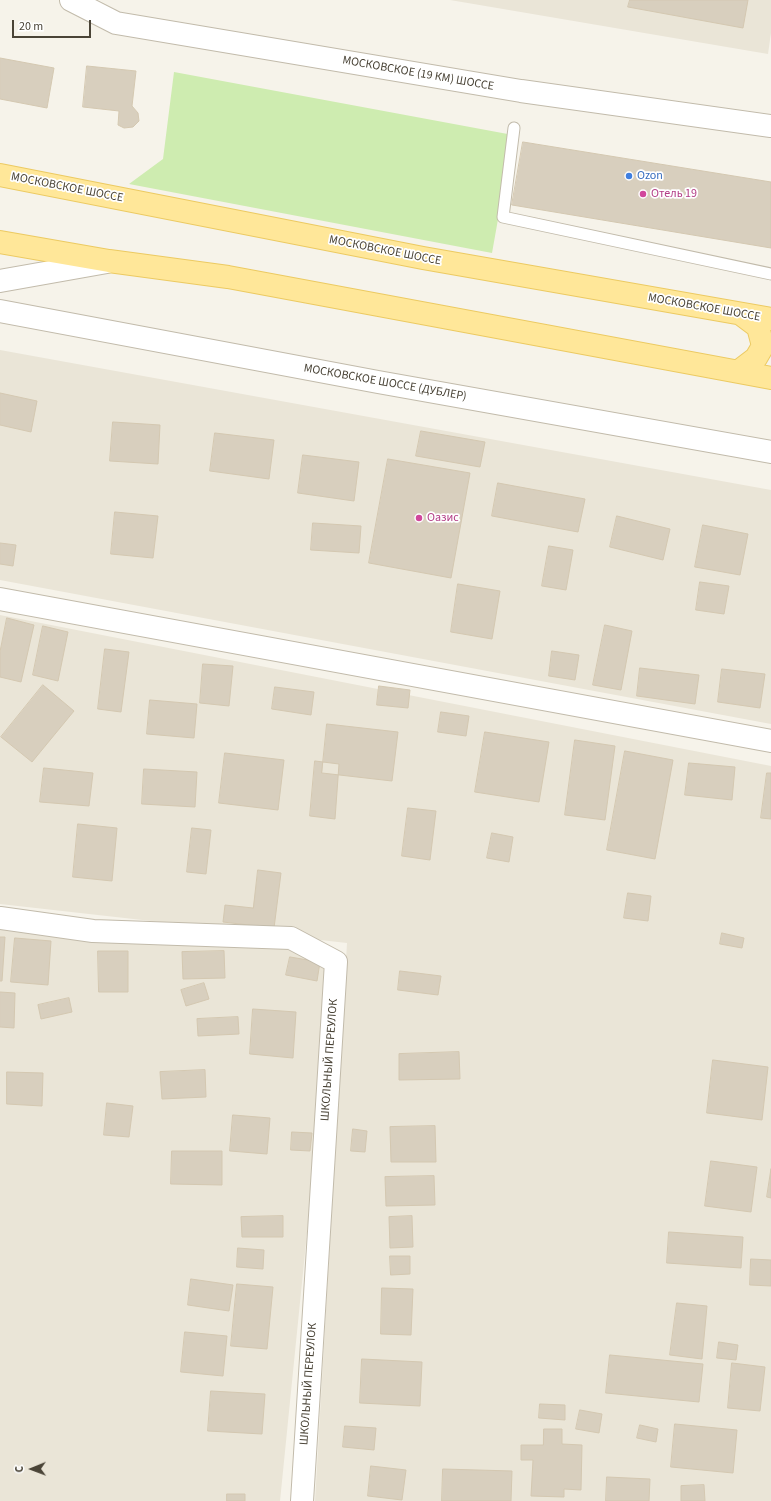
<!DOCTYPE html>
<html>
<head>
<meta charset="utf-8">
<style>
  body { margin:0 }
  #map { position:relative; width:771px; height:1501px; overflow:hidden; background:#f6f3ea; font-family:"Source Sans 3",sans-serif }
  canvas { display:block }
  .north { position:absolute; left:12px; top:1449px; width:40px; height:40px; -webkit-text-stroke:3px #fff; paint-order:stroke; rotate:269deg; font-size:11px; font-weight:700; line-height:16px; text-align:center; color:#4a4437 }
  .north::after { content:''; display:block; margin:auto; width:14px; height:18px; background:#4a4437; clip-path:polygon(50% 0,100% 100%,50% 72%,0 100%) }
  .scale { position:absolute; left:12px; top:20px; width:79px; height:18px; box-sizing:border-box; border:2px solid #4a4437; border-top:0; padding-left:5px; font-size:12px; line-height:14px; white-space:nowrap; color:#4a4437; -webkit-text-stroke:3px #fff; paint-order:stroke }
</style>
</head>
<body>
<div id="map">
<canvas width="771" height="1501"></canvas>
<div class="north">С</div>
<div class="scale">20 m</div>
</div>
<script>
const g = document.querySelector('canvas').getContext('2d');
g.lineJoin = 'round';
function fill(path, color) { g.fillStyle = color; g.fill(path, 'evenodd'); }
function trace(path, color, width, dash) { g.strokeStyle = color; g.lineWidth = width; g.lineCap = dash ? 'butt' : 'round'; g.setLineDash(dash || []); g.stroke(path); }
function write(font, color, halo, rows, align = 'center') {
  g.font = font + ' "Source Sans 3",sans-serif'; g.lineWidth = 3.5; g.setLineDash([]); g.textBaseline = 'middle'; g.strokeStyle = halo; g.fillStyle = color; for (const [text, x, y, turn = 0] of rows) {
    g.save(); g.translate(x, y); g.rotate((+turn || 0) * Math.PI / 180); g.textAlign = isNaN(turn) ? turn : align; if (halo) g.strokeText(text, 0, 0); g.fillText(text, 0, 0); g.restore();
  }
}
fill(new Path2D(`
  M450,0H771V33L768,54Z
  M0,350L771,490V724L0,580Z
  M0,615L771,766V1501H315L347,943L0,904Z
  M0,929L272,943L326,962L312,1183L280,1501H0Z`), '#eae5d7');
fill(new Path2D(`
  M174,72L513,135L492,253L129,184L163,159Z`), '#ceecb0');
const building = new Path2D(`
  M630,0H748L743,28L628,7Z
  M0,58L54,68L47,108L0,99Z
  M87,66L136,71L132,106L138,113L139,121L133,127L124,128L118,125L119,111L83,107Z
  M523,142L771,182V248L512,205Z
  M0,393L37,401L31,432L0,425Z
  M113,422L160,425L158,464L110,461Z
  M421,431L485,442L480,467L416,456Z
  M215,433L274,440L269,479L210,471Z
  M303,455L359,462L354,501L298,493Z
  M388,459L470,473L451,578L369,563Z
  M498,483L585,499L578,532L492,516Z
  M115,512L158,516L153,558L111,554Z
  M617,516L670,529L663,560L610,547Z
  M313,523L361,526L359,553L311,550Z
  M703,525L748,534L740,575L695,567Z
  M0,543L16,545L13,566L0,564Z
  M549,546L573,550L566,590L542,586Z
  M700,582L729,586L724,614L696,610Z
  M458,584L500,591L492,639L451,632Z
  M7,618L34,625L21,682L0,677V652Z
  M605,625L632,631L621,690L593,685Z
  M43,626L68,632L58,681L33,675Z
  M105,649L129,652L121,712L98,709Z
  M552,651L579,655L575,680L549,676Z
  M203,664L233,666L229,706L200,703Z
  M640,668L699,675L695,704L637,696Z
  M722,669L765,674L760,708L718,702Z
  M43,685L74,711L32,762L1,737Z
  M379,686L410,690L408,708L377,705Z
  M275,687L314,692L311,715L272,709Z
  M150,700L197,704L194,738L147,734Z
  M441,712L469,716L466,736L438,732Z
  M327,724L398,732L392,781L322,773Z
  M485,732L549,742L539,802L475,792Z
  M575,740L615,746L605,820L565,815Z
  M625,751L673,760L655,859L607,850Z
  M225,753L284,760L278,810L219,803Z
  M315,761L339,764L335,819L310,816Z
  M689,763L735,767L732,800L685,795Z
  M44,768L93,773L89,806L40,802Z
  M144,769L197,772L195,807L142,804Z
  M767,773H771V819L761,818Z
  M408,808L436,811L430,860L402,856Z
  M78,824L117,828L112,881L73,877Z
  M192,828L211,830L206,874L187,872Z
  M492,833L513,837L509,862L487,858Z
  M258,870L281,873L274,928L223,922L225,905L253,908Z
  M628,893L651,896L648,921L624,918Z
  M722,933L744,938L742,948L720,944Z
  M0,937H5L2,981H0Z
  M15,938L51,941L48,985L11,982Z
  M98,951H128V992H99Z
  M224,951L225,978L183,979L182,952Z
  M290,957L320,962L317,981L286,975Z
  M400,971L441,976L438,995L398,990Z
  M204,983L209,999L186,1006L181,990Z
  M0,992L15,993L14,1028L0,1027Z
  M69,998L72,1012L41,1019L38,1005Z
  M253,1009L296,1012L293,1058L250,1054Z
  M238,1017L239,1034L198,1036L197,1019Z
  M459,1052L460,1079L399,1080V1054Z
  M713,1060L768,1067L762,1120L707,1113Z
  M205,1070L206,1097L162,1099L160,1072Z
  M7,1072L43,1073L42,1106L7,1104Z
  M107,1103L133,1106L129,1137L104,1135Z
  M233,1115L270,1118L267,1154L230,1151Z
  M435,1126L436,1162H391L390,1127Z
  M353,1129L367,1131L365,1152L351,1151Z
  M292,1132L312,1133L310,1151L291,1150Z
  M172,1151H222V1185L171,1184Z
  M711,1161L757,1167L751,1212L705,1206Z
  M771,1169V1198L767,1197Z
  M434,1176L435,1205L386,1206L385,1177Z
  M283,1216V1237H242L241,1217Z
  M412,1216L413,1247L390,1248L389,1217Z
  M669,1232L743,1237L741,1268L667,1263Z
  M238,1248L264,1250L263,1269L237,1267Z
  M390,1256H410V1274L391,1275Z
  M751,1259L771,1260V1286L750,1285Z
  M191,1279L233,1285L229,1311L188,1305Z
  M237,1284L273,1287L267,1349L231,1346Z
  M382,1288L413,1289L411,1335L381,1334Z
  M677,1303L707,1306L702,1359L670,1355Z
  M185,1332L227,1336L223,1376L181,1372Z
  M719,1342L738,1345L736,1360L717,1358Z
  M610,1355L703,1364L699,1402L606,1393Z
  M362,1359L422,1362L420,1406L360,1403Z
  M732,1363L765,1367L760,1411L728,1408Z
  M211,1391L265,1394L262,1434L208,1431Z
  M540,1404L565,1405V1420L539,1418Z
  M580,1410L602,1414L599,1433L576,1429Z
  M675,1424L737,1430L733,1473L671,1467Z
  M640,1425L658,1429L656,1442L637,1438Z
  M345,1426L376,1428L374,1450L343,1447Z
  M544,1429H562V1444L582,1445L581,1490L564,1489V1497L531,1496L533,1460H521V1445H543Z
  M371,1466L406,1470L402,1500L368,1496Z
  M443,1469L512,1471L511,1501H442Z
  M607,1477L650,1479L649,1501H606Z
  M704,1485L705,1501H681V1486Z
  M227,1494H245V1501H227Z`);
fill(building, '#d8cfbe');
trace(building, '#d4c8b1', 1);
const lane = new Path2D(`
  M514,128L503,217L771,274`);
const street = new Path2D(`
  M71,0L116,23L521,91L771,126
  M0,281L107,262
  M0,311L378,382L771,452
  M0,599L771,741
  M0,918L93,931L291,938L336,962L302,1501`);
const primary = new Path2D(`
  M0,175L423,258L771,319
  M0,242L109,261L228,277L771,378
  M739,371L756,358L763,346L758,327L742,315`);
trace(lane, '#c2bbab', 13);
trace(street, '#c2bbab', 24);
trace(primary, '#ecca62', 24);
trace(lane, '#fff', 11);
trace(street, '#fff', 22);
trace(primary, '#ffe799', 22);
for (const [x, y, r, color] of [
  [629,176,4,"#3f7fe0"],
  [643,194,4,"#d1479c"],
  [419,518,4,"#d1479c"]
]) { const dot = new Path2D(); dot.arc(x, y, r, 0, 2 * Math.PI); g.fillStyle = color; g.fill(dot); trace(dot, '#fff', 1.5); }
write('12px', '#4a4437', '#fff', [
  ["МОСКОВСКОЕ (19 КМ) ШОССЕ",418,74,10],
  ["МОСКОВСКОЕ ШОССЕ",67,188,11],
  ["МОСКОВСКОЕ ШОССЕ",385,251,11],
  ["МОСКОВСКОЕ ШОССЕ",704,308,10],
  ["МОСКОВСКОЕ ШОССЕ (ДУБЛЕР)",385,383,10],
  ["ШКОЛЬНЫЙ ПЕРЕУЛОК",330,1060,-86],
  ["ШКОЛЬНЫЙ ПЕРЕУЛОК",309,1384,-86]
]);
write('12px', '#366cbe', '#fff', [
  ["Ozon",637,176]
], 'left');
write('12px', '#b23c85', '#fff', [
  ["Отель 19",651,194],
  ["Оазис",427,518]
], 'left');
</script>
</body>
</html>
